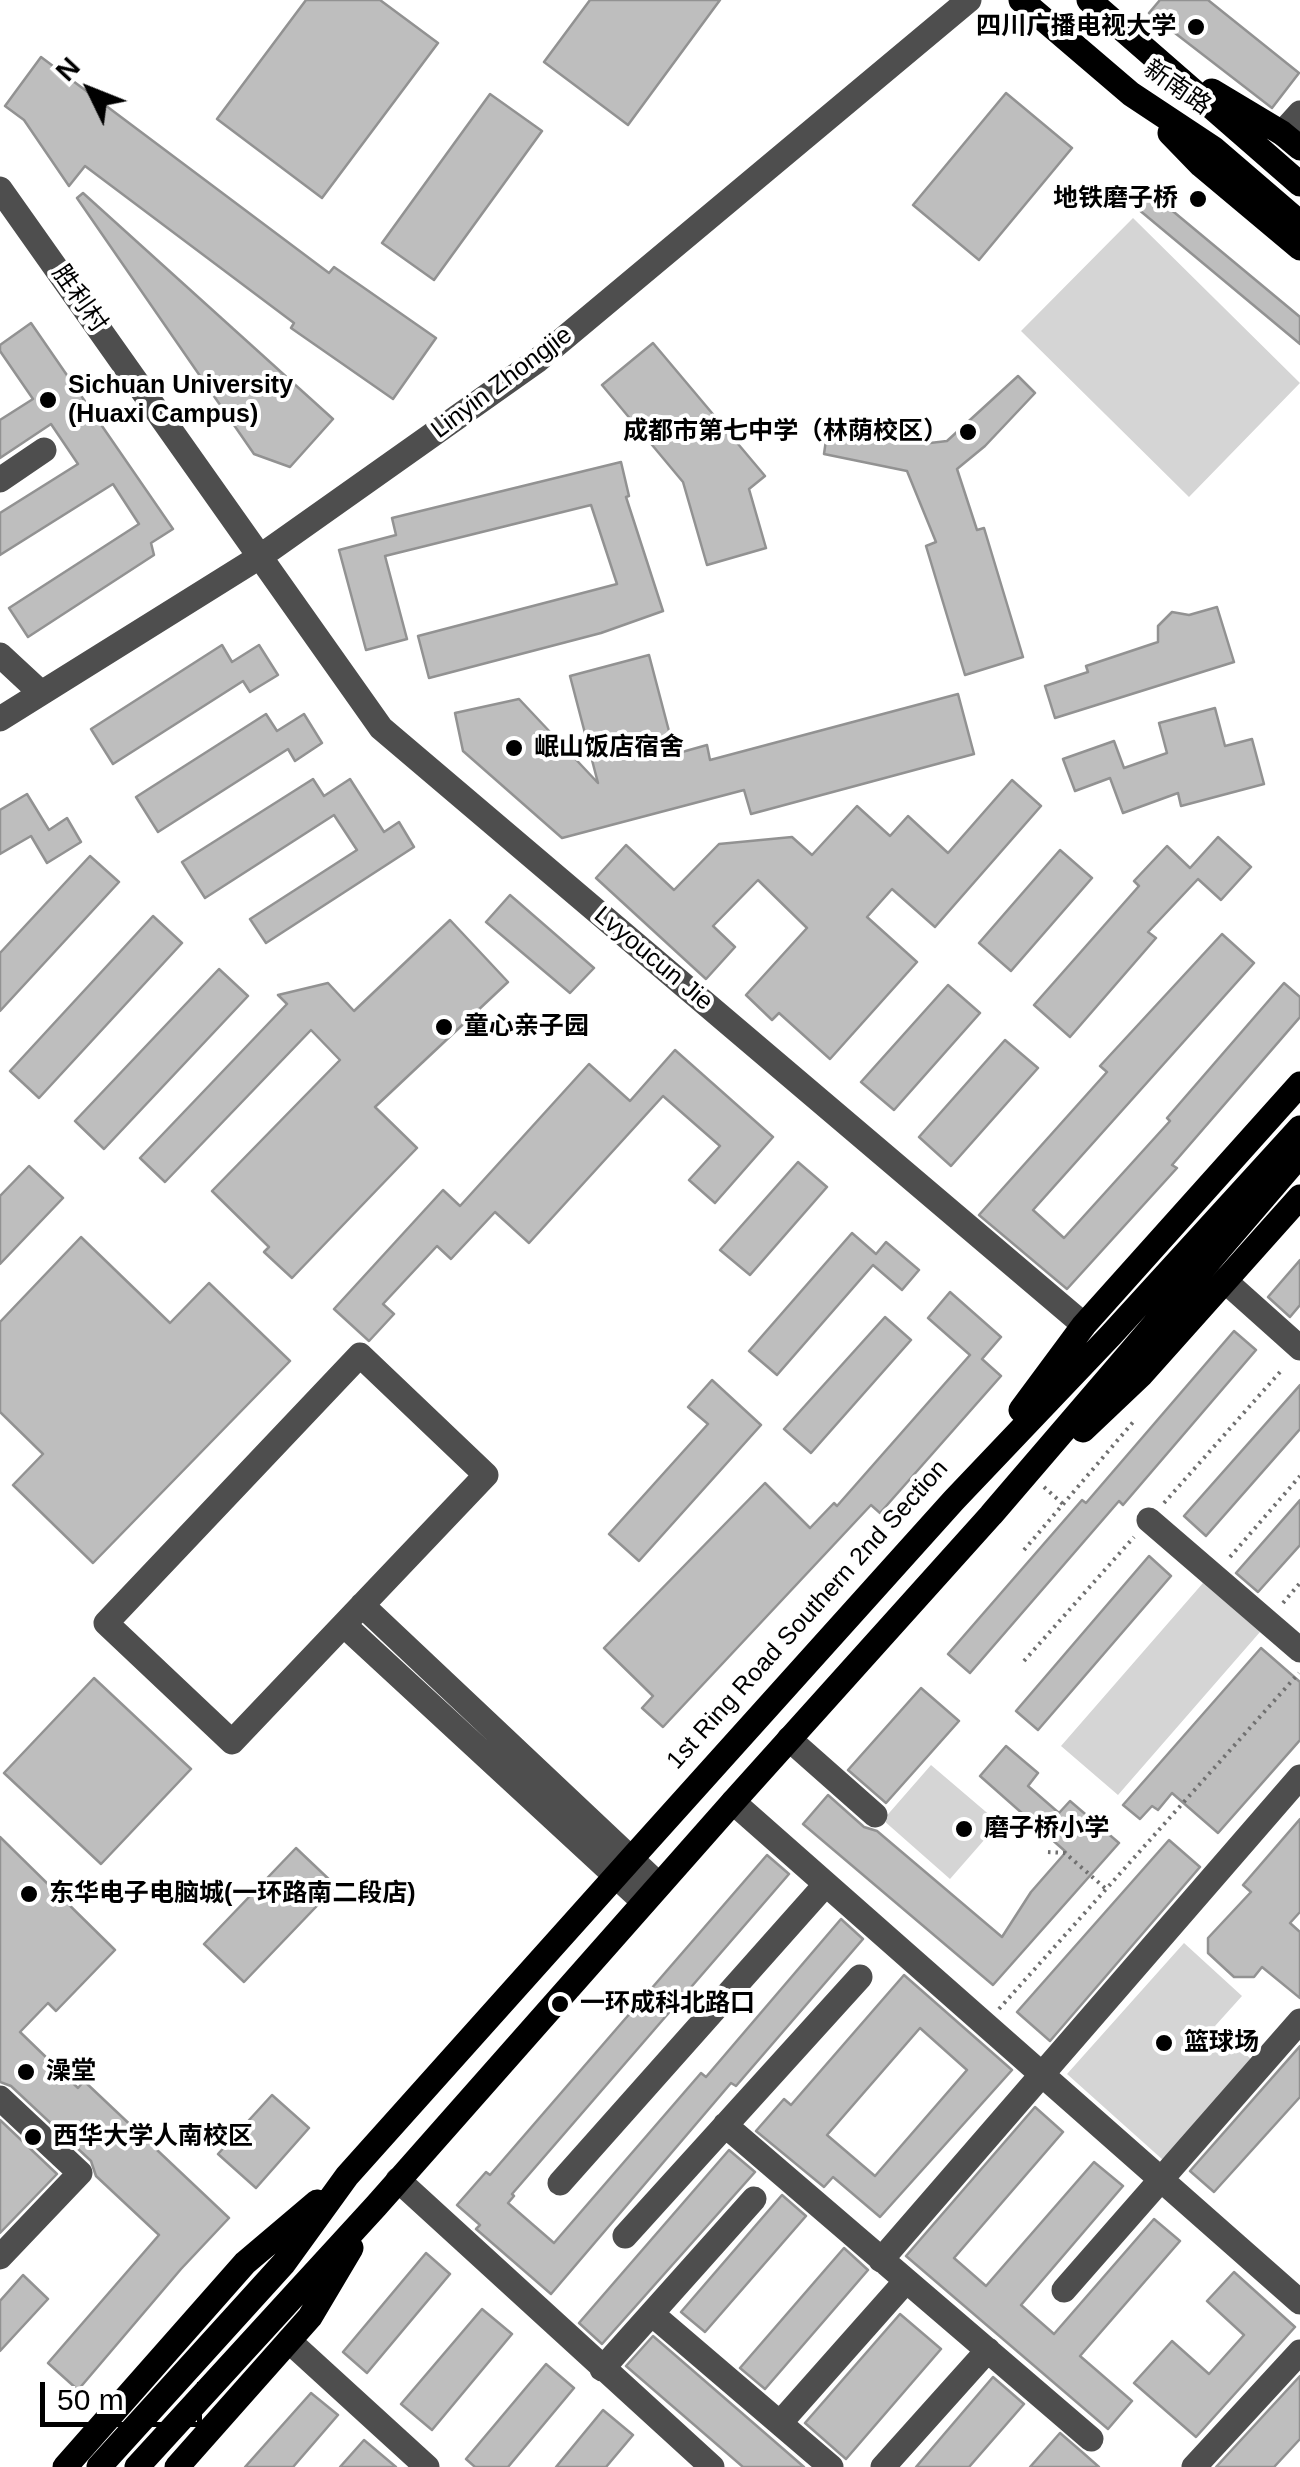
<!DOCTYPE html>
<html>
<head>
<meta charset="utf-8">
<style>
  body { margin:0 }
  #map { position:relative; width:1300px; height:2467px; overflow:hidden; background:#fff; font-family:Arial,sans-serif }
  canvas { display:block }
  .north { position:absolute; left:40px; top:40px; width:100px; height:100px; -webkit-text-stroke:8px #fff; paint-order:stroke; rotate:313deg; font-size:28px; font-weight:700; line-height:40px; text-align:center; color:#000 }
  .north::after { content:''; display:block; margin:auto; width:35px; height:45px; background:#000; clip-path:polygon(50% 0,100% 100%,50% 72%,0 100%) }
  .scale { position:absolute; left:40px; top:2382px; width:162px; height:45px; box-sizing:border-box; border:5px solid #000; border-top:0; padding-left:12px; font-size:30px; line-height:35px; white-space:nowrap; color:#000; -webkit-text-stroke:8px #fff; paint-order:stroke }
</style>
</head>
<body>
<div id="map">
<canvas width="1300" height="2467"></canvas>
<div class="north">N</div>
<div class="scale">50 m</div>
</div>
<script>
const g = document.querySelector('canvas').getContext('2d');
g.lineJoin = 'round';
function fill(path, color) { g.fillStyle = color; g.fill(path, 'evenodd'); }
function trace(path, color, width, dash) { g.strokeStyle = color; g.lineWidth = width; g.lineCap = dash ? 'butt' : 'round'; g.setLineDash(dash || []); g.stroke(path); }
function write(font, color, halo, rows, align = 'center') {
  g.font = font + ' Arial,"Noto Sans SC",sans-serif'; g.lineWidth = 8; g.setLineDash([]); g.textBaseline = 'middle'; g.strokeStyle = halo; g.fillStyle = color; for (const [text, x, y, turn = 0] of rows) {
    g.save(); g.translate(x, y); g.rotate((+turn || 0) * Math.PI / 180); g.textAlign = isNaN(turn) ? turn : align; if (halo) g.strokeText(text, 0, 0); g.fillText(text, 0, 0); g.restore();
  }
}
fill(new Path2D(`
  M1133,218L1300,383L1189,497L1021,331Z
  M1203,1583L1260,1632L1118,1795L1061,1746Z
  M931,1765L999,1823L950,1879L883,1820Z
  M1184,1943L1242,1996L1215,2026L1252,2060L1163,2160L1067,2074Z`), '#d5d5d5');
const building = new Path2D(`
  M306,0H380L438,43L322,198L217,119Z
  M590,0H720L628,125L544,62Z
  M1160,0H1208L1299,73L1272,108L1149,13Z
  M41,57L329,273L334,267L436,338L393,399L291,328L294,323L85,166L69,186L24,120L5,106Z
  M1006,93L1072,148L979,260L913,205Z
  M490,94L542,131L434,280L382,243Z
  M83,193L333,419L290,467L254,454L77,198Z
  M1151,193L1300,317V344L1138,209Z
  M31,323L173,529L151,543L154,555L28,637L9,608L139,524L113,484L0,555V513L78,464L51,424L0,458V420L33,399L0,351V345Z
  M653,343L765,476L749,489L766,548L707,565L683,482L602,385Z
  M1018,376L1035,393L985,446L957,469L977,530L984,528L1023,657L965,675L926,546L936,542L907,471L824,454L828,426L930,443L947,441Z
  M621,462L629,496L626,497L663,611L601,633L429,678L418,636L617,584L591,505L385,556L407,639L366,650L339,550L396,535L392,518Z
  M1217,607L1234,662L1055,718L1045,686L1088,672L1086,666L1158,642V626L1172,612L1189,615Z
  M222,645L232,662L259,645L278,675L250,692L243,681L113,764L91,729Z
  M649,655L675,754L707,745L710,760L958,694L974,754L751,814L744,790L562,838L463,751L455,713L519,699L598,783L570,676Z
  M1215,708L1225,746L1252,739L1264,784L1181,806L1178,793L1123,813L1110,778L1075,791L1063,759L1114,741L1124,768L1167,753L1159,723Z
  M266,714L277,731L304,714L322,743L295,761L288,749L158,832L136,797Z
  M313,779L324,796L350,779L384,832L399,822L414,847L266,943L250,919L357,850L334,815L205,898L182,862Z
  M1012,780L1041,806L935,927L892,889L867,917L917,962L830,1059L779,1013L772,1020L746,995L807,928L758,880L713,926L735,947L706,979L596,878L626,845L674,890L719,844L792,837L812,855L857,806L890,836L908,816L948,853Z
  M27,794L49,830L67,818L81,842L47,863L31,836L0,854V810Z
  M1218,837L1251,867L1221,900L1198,879L1148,932L1156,938L1070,1037L1034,1005L1139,886L1134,881L1167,846L1190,868Z
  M1060,850L1092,878L1011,971L979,943Z
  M90,856L119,882L0,1011V953Z
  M510,895L594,968L570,993L486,922Z
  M153,916L182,943L39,1098L10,1071Z
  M450,920L508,982L375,1107L417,1148L292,1278L264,1252L269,1247L212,1191L340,1060L311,1030L165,1182L140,1158L287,1004L278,995L328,983L354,1011Z
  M1222,934L1254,963L1033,1210L1064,1238L1170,1121L1167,1118L1284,983L1300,997V1017L1172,1165L1177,1168L1067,1289L979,1215L1107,1072L1100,1066Z
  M219,969L248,996L104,1149L75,1121Z
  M948,985L980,1013L894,1110L861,1082Z
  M1005,1040L1038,1068L951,1166L919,1137Z
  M675,1050L773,1137L715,1203L689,1180L720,1146L663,1096L529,1243L495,1212L451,1259L437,1246L383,1304L394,1314L369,1341L334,1309L443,1190L460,1206L589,1064L630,1101Z
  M798,1162L827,1187L750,1275L720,1250Z
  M29,1166L63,1198L0,1264V1196Z
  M852,1233L876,1254L886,1242L919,1270L902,1290L873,1265L777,1375L749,1351Z
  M81,1237L170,1323L209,1283L290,1361L93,1563L13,1485L43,1454L0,1412V1322Z
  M1300,1260V1305L1290,1317L1268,1297Z
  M950,1292L1001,1337L982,1359L1001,1376L880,1513L871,1505L663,1727L642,1708L653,1696L604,1648L765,1483L810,1528L834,1503L837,1506L970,1355L928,1318Z
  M885,1317L911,1340L811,1453L784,1429Z
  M1234,1331L1256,1350L1123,1505L1119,1501L970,1673L948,1654L1082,1500L1086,1503Z
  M712,1380L761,1425L639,1561L609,1534L708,1424L688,1407Z
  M1300,1385V1429L1206,1536L1184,1516Z
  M1300,1500V1545L1258,1592L1236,1573Z
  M1149,1556L1171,1576L1038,1730L1016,1711Z
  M1261,1648L1300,1682V1740L1218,1833L1172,1793L1158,1810L1152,1806L1140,1819L1123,1805Z
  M94,1678L191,1769L101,1864L4,1773Z
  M921,1688L959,1721L886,1803L848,1770Z
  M1006,1746L1038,1773L1028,1786L1059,1813L1070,1801L1119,1843L993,1985L803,1824L828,1795L864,1827L877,1831L1002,1937L1031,1892L1066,1852L980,1776Z
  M1300,1819V1912L1290,1923L1300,1932V1998L1262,1967L1254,1977H1234L1208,1953V1938L1251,1892L1243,1885Z
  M0,1837L115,1950L56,2011L48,2003L20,2032L78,2088L84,2081L229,2218L181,2269L78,2390L48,2363L159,2235L96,2176L91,2161L11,2086L0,2082Z
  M1169,1840L1200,1867L1050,2041L1017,2012Z
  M296,1848L336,1886L244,1982L204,1944Z
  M767,1855L789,1874L512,2194L514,2196L508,2203L554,2243L701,2073L706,2077L841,1919L863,1939L736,2086L731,2083L551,2294L476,2229L480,2225L457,2205L486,2172L490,2175Z
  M904,1975L1012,2070L880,2217L833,2177L824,2187L756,2131L784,2099L791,2105ZM920,2028L967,2070L875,2176L827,2135Z
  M1300,2046V2097L1214,2192L1190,2171Z
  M272,2095L309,2128L256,2188L218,2154Z
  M1035,2107L1063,2132L954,2258L986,2286L1094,2162L1123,2186L1021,2305L1054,2334L1154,2219L1180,2241L1080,2356L1132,2401L1108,2429L906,2256Z
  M0,2120L57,2174L0,2233Z
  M729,2150L755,2172L602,2344L579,2323Z
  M782,2195L806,2216L705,2332L681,2312Z
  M844,2248L868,2270L765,2389L740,2368Z
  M426,2253L450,2274L367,2373L343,2352Z
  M1234,2272L1295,2327L1196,2437L1134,2383L1172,2341L1209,2374L1244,2335L1207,2301Z
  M23,2275L48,2299L0,2351V2301Z
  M482,2309L512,2334L432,2430L401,2404Z
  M900,2314L941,2349L846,2459L805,2423Z
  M653,2336L743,2414L804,2467H743L626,2366Z
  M546,2364L574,2388L508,2467H475L466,2459Z
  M1300,2376V2439L1274,2467H1216Z
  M993,2377L1024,2404L969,2467H916Z
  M311,2393L338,2415L293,2467H245Z
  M603,2410L633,2435L606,2467H556Z
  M1060,2433L1082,2452L1099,2467H1030Z
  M364,2440L396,2467H340Z`);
fill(building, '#bebebe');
trace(building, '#929292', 2.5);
trace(new Path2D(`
  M1044,1487L1063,1504
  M1164,1503L1280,1372
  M1024,1550L1134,1421
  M1230,1557L1300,1476
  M1283,1603L1300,1583
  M1024,1661L1134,1537
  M1048,1852L1065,1853L1106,1889
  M999,2009L1299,1673`), '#707070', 4, [2.5, 5]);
trace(new Path2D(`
  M1282,133L1300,113
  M0,189L381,728L1084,1325
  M0,480L44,450
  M0,655L41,693
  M0,719L261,556L538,360L969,0
  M1224,1280L1300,1348
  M360,1355L486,1475L232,1742L106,1623Z
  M1149,1520L1300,1650
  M362,1605L659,1885
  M344,1625L644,1902
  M789,1739L875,1815
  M733,1802L1300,2302
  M0,2098L80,2173L0,2257
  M725,2125L1091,2439
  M398,2180L712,2467
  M560,2183L826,1884
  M625,2236L860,1977
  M881,2260L1300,1777
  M1064,2290L1300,2021
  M652,2314L831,2467
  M289,2341L427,2467
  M602,2369L754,2199
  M780,2423L906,2281
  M883,2467L988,2350
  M1194,2467L1300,2352`), '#4e4e4e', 25);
trace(new Path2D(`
  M1021,0L1131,94L1214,149L1300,223
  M1089,0L1300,184
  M1212,91L1282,133L1300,148
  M1170,133L1201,165L1300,248
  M1021,1410L1084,1325L1300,1084
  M1083,1430L1141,1375L1300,1197
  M65,2467L245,2263L317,2202
  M99,2467L284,2263L347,2176L631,1859L954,1500L1111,1335L1300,1128
  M137,2467L376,2206L733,1802L991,1515L1300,1155
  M177,2467L310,2317L351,2248`), '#000', 25);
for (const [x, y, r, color] of [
  [1196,27,10,"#000"],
  [1198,199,10,"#000"],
  [48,400,10,"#000"],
  [968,432,10,"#000"],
  [514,748,10,"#000"],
  [444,1027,10,"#000"],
  [964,1829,10,"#000"],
  [29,1894,10,"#000"],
  [560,2004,10,"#000"],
  [1164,2043,10,"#000"],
  [26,2072,10,"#000"],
  [33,2137,10,"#000"]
]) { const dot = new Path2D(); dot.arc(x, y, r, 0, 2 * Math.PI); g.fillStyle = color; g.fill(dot); trace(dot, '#fff', 4); }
write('bold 25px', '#000', '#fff', [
  ["四川广播电视大学",1176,27,"right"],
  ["地铁磨子桥",1178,199,"right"],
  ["Sichuan University",68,386],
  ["(Huaxi Campus)",68,415],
  ["成都市第七中学（林荫校区）",948,432,"right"],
  ["岷山饭店宿舍",534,748],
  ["童心亲子园",464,1027],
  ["磨子桥小学",984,1829],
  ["东华电子电脑城(一环路南二段店)",49,1894],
  ["一环成科北路口",580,2004],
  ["篮球场",1184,2043],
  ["澡堂",46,2072],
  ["西华大学人南校区",53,2137]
], 'left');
write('25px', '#000', '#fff', [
  ["新南路",1177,88,35],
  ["胜利村",79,299,55],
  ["Linyin Zhongjie",502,383,-37],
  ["Lvyoucun Jie",653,959,40],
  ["1st Ring Road Southern 2nd Section",808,1615,-48]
]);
</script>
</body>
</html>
